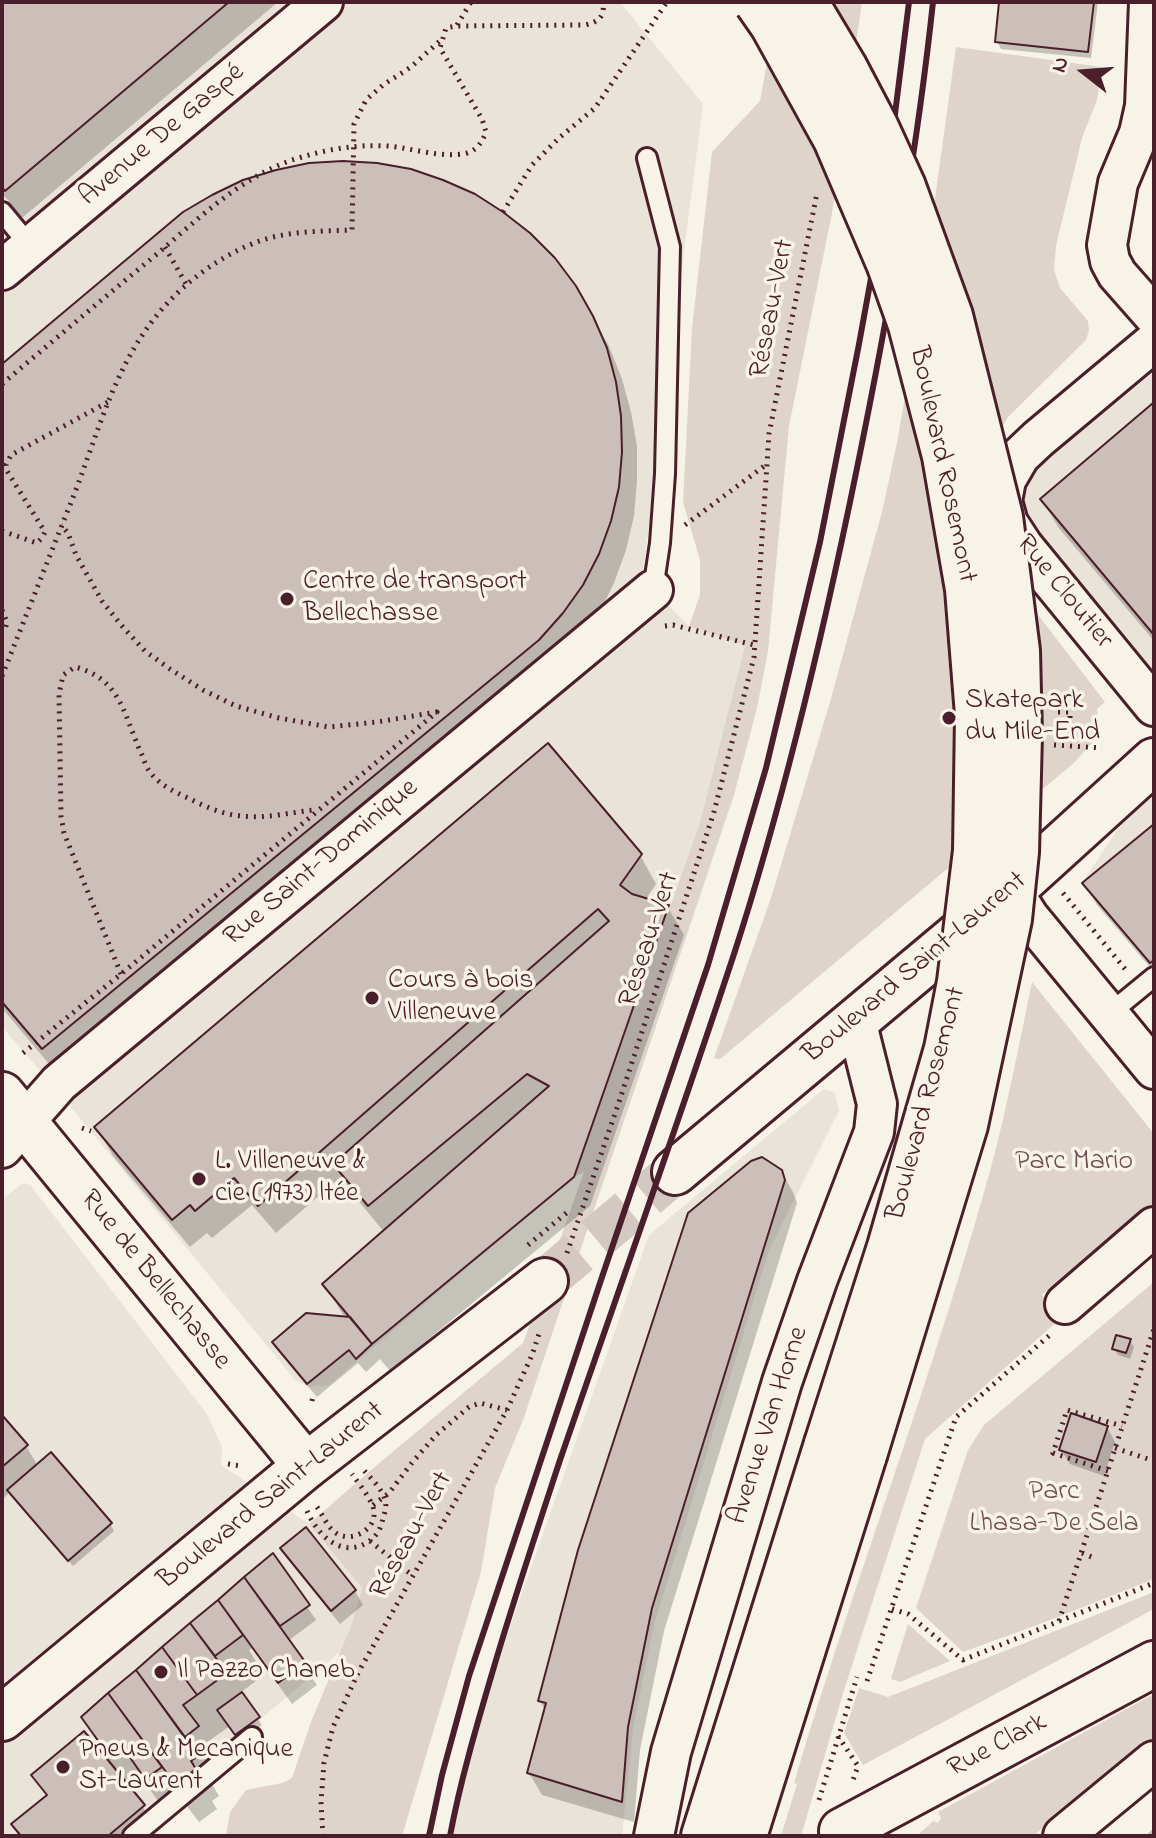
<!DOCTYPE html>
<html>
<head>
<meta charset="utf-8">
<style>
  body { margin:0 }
  #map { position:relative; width:1156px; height:1838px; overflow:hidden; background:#f7f3e8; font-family:"Indie Flower",sans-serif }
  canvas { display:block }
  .frame { position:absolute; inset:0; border:4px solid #4a1f2b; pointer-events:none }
  .north { position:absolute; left:1044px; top:32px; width:80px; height:80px; -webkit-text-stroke:6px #f7f3e8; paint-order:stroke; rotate:287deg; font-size:22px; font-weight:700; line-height:32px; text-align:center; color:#4a1f2b }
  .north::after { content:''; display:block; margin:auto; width:28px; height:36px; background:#4a1f2b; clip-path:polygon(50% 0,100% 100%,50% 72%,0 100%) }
</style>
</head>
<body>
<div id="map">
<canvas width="1156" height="1838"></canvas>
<div class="frame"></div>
<div class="north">N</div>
</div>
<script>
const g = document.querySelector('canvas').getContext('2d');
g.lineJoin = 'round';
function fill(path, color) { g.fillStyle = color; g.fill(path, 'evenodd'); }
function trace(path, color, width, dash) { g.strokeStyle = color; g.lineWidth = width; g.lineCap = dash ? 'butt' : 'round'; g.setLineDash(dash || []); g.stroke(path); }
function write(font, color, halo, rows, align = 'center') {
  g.font = font + ' "Indie Flower",sans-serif'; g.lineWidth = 7; g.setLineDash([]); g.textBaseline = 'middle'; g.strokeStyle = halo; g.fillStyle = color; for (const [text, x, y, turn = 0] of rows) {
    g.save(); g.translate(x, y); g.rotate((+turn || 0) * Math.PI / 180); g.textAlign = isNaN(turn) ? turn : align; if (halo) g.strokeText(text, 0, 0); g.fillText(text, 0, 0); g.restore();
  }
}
fill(new Path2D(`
  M2,2H620L703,104L643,572L653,590L689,626L745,644L701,823L574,1177L329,1385L309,1387L295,1380L51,1083L2,1027Z
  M1154,345V698L1002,506L1044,435Z
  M1154,775V969L1082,883Z
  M824,1089L835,1093L839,1111L769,1250L654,1625L633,1729L622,1836H452L456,1804L484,1700L649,1235Z
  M25,1183L31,1186L207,1414L222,1447L221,1465L309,1524L362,1588L351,1626L341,1651L123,1836H2V1200L20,1185Z`), '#eae3da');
fill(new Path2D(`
  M778,2H862L832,213L789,426L768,651L757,708L734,795L523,1420L495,1488L481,1572L402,1836H226L230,1812L246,1790L282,1783L292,1778L311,1722L351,1626L362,1588L309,1524L371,1470L523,1343L584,1172L574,1177L700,823L745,645L689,626L700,595V560L683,502L692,328L712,152L760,101Z
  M956,47L1102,67L1097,100L1082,138L1056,246L1054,270L1060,288L1088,321L1089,330L1086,340L1008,417L991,445L996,560L1105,702L1097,709L1099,735L1075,762L720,1059L714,1058L771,898L830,702L882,512L897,443L918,321Z
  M1032,982L1154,1134V1203L1042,1295L1060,1319L925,1439L845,1687L801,1836H781L797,1784L794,1783C855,1577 933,1377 990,1171C1007,1108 1019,1045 1032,982Z
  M1154,1282V1579L1045,1622L963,1652L916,1608L968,1450L984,1425Z
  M1154,1592V1609L863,1765L844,1733L859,1688L888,1697Z
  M908,1624L950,1661L900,1682L891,1679Z
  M1154,1694V1737L1033,1836H917L933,1821L938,1823L941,1818L938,1812Z`), '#ded4cc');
fill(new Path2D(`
  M2,2H278L22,218L2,193Z
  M1001,2H1098L1091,58L1001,49L997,42Z
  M574,287L609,346L622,379L631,412L637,446V481L634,516L626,550L614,583L599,614L59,1076L2,1008V367Z
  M1154,407V641L1058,527L1042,499Z
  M1154,827V972L1097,905L1084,883Z
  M640,855L656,884L645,900L667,906L684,935L590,1206L390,1371L380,1359L366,1372L358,1363L317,1397L283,1357L274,1343L345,1318L324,1284L384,1232L352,1193L342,1176L276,1233L252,1205L212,1238L207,1233L190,1247L113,1156L97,1128Z
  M781,1171L794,1194L797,1203L664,1631L640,1750L634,1822L542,1795L529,1773L546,1712L540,1701Z
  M1130,1341L1134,1347L1130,1359L1118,1355L1114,1348Z
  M2,1418L26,1446L38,1466L110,1524L114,1531L73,1566L10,1492L2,1500Z
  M1107,1427L1115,1442L1104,1476L1070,1464L1061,1450Z
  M282,1549L355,1591L363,1605L340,1624L291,1563Z
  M272,1556L316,1620L288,1641L317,1685L292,1704L252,1648L249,1650L264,1675L240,1693L262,1725L240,1740L230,1726L206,1743L220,1766L207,1776L219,1796L212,1801L217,1809L199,1822L186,1805L169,1817L144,1781L130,1791L143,1807L156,1828L146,1836H21L14,1825L47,1798L34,1775L107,1758L83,1717Z
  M1154,1828V1836H1145Z`), '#0003');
const building = new Path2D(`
  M2,2H229L5,191L2,187Z
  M999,2H1094L1088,52L995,42Z
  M343,161L377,163L411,169L443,180L475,194L503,212L530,233L555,258L576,286L593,316L607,348L616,382L621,416L622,452L619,487L611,521L599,554L583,585L563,613L539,640L42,1049L2,1002V364L183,212L212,195L243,180L276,170L309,163Z
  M1153,403L1154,404V635L1040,499Z
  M548,743L642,854L620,885L632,894L669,905L574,1177L372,1344L322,1284L549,1086L527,1074L368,1206L333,1164L609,921L598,909L258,1206L234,1178L195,1211L190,1205L172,1220L94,1127Z
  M1154,824V960L1150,963L1082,883Z
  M762,1157L782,1170L785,1180L652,1608L628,1727L622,1802L527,1773L546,1703L538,1701L578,1550L688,1213L751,1161Z
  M306,1313L350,1317L372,1344L356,1359L349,1350L307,1384L272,1342Z
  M1116,1335L1131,1339L1126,1353L1112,1349Z
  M1071,1413L1108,1426L1096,1462L1059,1450Z
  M2,1415L28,1445L2,1467Z
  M51,1452L112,1523L68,1561L7,1490Z
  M306,1527L356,1590L331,1611L280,1548Z
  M273,1553L310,1605L280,1626L244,1577Z
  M244,1577L306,1663L278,1683L218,1600Z
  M218,1600L243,1635L215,1656L190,1623Z
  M190,1623L227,1673L197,1695L162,1647Z
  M162,1647L197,1695L183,1705L199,1726L185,1737L136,1670Z
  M136,1670L198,1756L191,1761L196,1769L175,1784L108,1693Z
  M242,1692L260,1717L235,1735L217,1710Z
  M108,1693L162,1767L145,1779L120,1743L107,1753L81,1717Z
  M84,1731L145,1805L108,1836H21L11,1824L47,1795L31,1775Z`);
fill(building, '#ccbfb9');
trace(building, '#4a1f2b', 2);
trace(new Path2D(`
  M545,1281L675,1172`), '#d4c9c2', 44, [44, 22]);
const service = new Path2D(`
  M647,158L670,247L665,474L660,543L653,590
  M2,212L30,246
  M1110,1013L1154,977
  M133,1836L252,1737`);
const minor = new Path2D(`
  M1149,2L1145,106L1139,133L1118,183L1107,245L1110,261L1117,274L1154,316
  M2,270L323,2
  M1154,342L1038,439L1020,456L1006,480L1002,501L1008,523L1023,546L1154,706
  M1012,890L1029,917L1154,1069
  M2,1148L59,1083L653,590
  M1065,1304L1154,1227
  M654,1836L671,1752L782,1382L817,1281L874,1132L877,1104L856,1020
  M1063,1836L1154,1761`);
const tertiary = new Path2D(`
  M2,1095L306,1466`);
const secondary = new Path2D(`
  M675,1172L1012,890L1154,761
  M2,1718L306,1466L545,1281
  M842,1831L1154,1664
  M704,1836L827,1444
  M744,1836L864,1455`);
trace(service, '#4a1f2b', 24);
trace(minor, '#4a1f2b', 44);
trace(tertiary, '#4a1f2b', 50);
trace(secondary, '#4a1f2b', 50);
trace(new Path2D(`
  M457,25L471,2
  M503,212L532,165L559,138L595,108L667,2
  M165,247L186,284
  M2,384C54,340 105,297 157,254C198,219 240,178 292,160C323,150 354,144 388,146C411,148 445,159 467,153C478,149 482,142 486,132L482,119L440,48L446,28L456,26L585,25C598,22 605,17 603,2
  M685,525L767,464
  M2,531L37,543L42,538L45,532L7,471L6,465L11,455L108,402
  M2,610L7,622L5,630L2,632
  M665,626L673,625L754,645
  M2,676C26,616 50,555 74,495C108,406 124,327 208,268C227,255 249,243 273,237C299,231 326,231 352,230L354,124L366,100L383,85L411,67L442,39
  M1054,735L1070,734V712H1055
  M1054,745L1102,748
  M1063,893L1125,969
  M121,974L64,833L61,816L59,694L63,675L75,667C122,679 124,717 142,755C144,760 146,767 150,772C159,785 175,792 190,799C206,807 224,815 242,816C266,819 291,812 315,810
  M23,1053L121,974L437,712L377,722L329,727L279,718L236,706L203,690L170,669L145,651L122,626L102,601L76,555L68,533L61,525
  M82,1128L91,1131
  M528,1245L570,1210
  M567,1253L619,1102L714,812L754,657L769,434L817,193
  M312,1401L313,1396
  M1115,1448L1154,1461
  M228,1464L241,1466
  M1108,1471L1053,1453L1067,1410L1122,1426
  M373,1505L389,1493L411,1464L436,1435L469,1407L480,1403L507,1410
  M317,1507C323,1515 327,1527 336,1533C352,1544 380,1528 373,1507C369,1496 359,1484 352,1474
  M307,1511C317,1534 340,1558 366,1543C376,1538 381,1529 383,1518C385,1512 387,1505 385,1500C382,1488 370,1478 363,1469
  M370,1541L413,1576
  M1082,1553L1094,1558
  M892,1609L908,1614L963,1660L1154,1583
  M1059,1621L1154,1329
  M867,1681L956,1417L1051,1334
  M838,1736L858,1766L852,1783
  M819,1800L857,1677
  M323,1836L321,1802L324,1763L333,1727L359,1671L507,1410L532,1355L539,1334`), '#4a1f2b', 5, [2, 6]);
trace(service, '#f7f3e8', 18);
trace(minor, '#f7f3e8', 38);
trace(tertiary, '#f7f3e8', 44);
trace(secondary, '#f7f3e8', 44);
trace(new Path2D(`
  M429,1836L442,1775L469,1676L601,1280L708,965L766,768L820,542L859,344L882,218L909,2
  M450,1836C461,1777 479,1718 496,1660C516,1593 538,1527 560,1460C618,1292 678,1124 734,954C785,797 823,635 856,473C888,317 916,161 933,2`), '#4a1f2b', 6);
const secondaryBridge = new Path2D(`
  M757,2L773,25L836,139L889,263L911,325L945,456L968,589L978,715L976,851L960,982L947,1049L890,1247L827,1444
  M805,2L844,67L875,126L903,187L950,316L1000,517L1017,651L1019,735L1016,852L1009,919L965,1125L864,1455`);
trace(secondaryBridge, '#4a1f2b', 50, []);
trace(secondaryBridge, '#f7f3e8', 44);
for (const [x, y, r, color] of [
  [287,599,8,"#4a1f2b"],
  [949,718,8,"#4a1f2b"],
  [372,998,8,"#4a1f2b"],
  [199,1179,8,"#4a1f2b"],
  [161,1672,8,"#4a1f2b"],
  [63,1767,8,"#4a1f2b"]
]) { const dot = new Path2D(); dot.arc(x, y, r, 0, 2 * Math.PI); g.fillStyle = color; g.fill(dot); trace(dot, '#f7f3e8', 3); }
write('28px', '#4a1f2b', '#f7f3e8', [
  ["Avenue De Gaspé",163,136,-40],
  ["Réseau-Vert",774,309,-79],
  ["Boulevard Rosemont",941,465,78],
  ["Rue Cloutier",1063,593,51],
  ["Rue Saint-Dominique",322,864,-40],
  ["Réseau-Vert",651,940,-72],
  ["Boulevard Saint-Laurent",916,969,-40],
  ["Boulevard Rosemont",928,1104,-75],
  ["Rue de Bellechasse",154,1281,51],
  ["Avenue Van Horne",770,1426,-72],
  ["Boulevard Saint-Laurent",272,1497,-39],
  ["Réseau-Vert",413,1536,-61],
  ["Rue Clark",998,1747,-28]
]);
write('28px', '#4a1f2b', '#f7f3e8', [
  ["Centre de transport",303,583],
  ["Bellechasse",303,615],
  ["Skatepark",965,702],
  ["du Mile-End",965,734],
  ["Cours à bois",388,982],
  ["Villeneuve",388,1014],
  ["L. Villeneuve &",215,1163],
  ["cie (1973) ltée",215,1195],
  ["Il Pazzo Chaneb",177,1672],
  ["Pneus & Mecanique",79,1751],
  ["St-Laurent",79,1783]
], 'left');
write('28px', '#6f4c53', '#f7f3e8', [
  ["Parc Mario",1074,1163],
  ["Parc",1054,1493],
  ["Lhasa-De Sela",1054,1525]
]);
</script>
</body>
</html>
